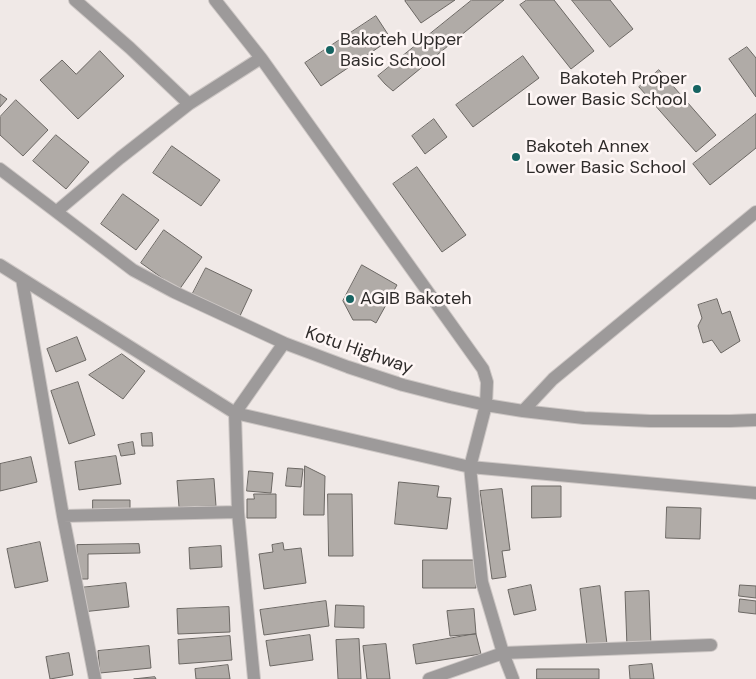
<!DOCTYPE html>
<html>
<head>
<meta charset="utf-8">
<style>
  body { margin:0 }
  canvas { display:block; background:#f0e9e7 }
</style>
</head>
<body>
<canvas width="756" height="679"></canvas>
<script>
const g = document.querySelector('canvas').getContext('2d');
g.lineJoin = 'round';
function fill(path, color) { g.fillStyle = color; g.fill(path, 'evenodd'); }
function trace(path, color, width, dash) { g.strokeStyle = color; g.lineWidth = width; g.lineCap = dash ? 'butt' : 'round'; g.setLineDash(dash || []); g.stroke(path); }
function write(font, color, halo, rows, align = 'center') {
  g.font = font + ' "DM Sans",sans-serif'; g.lineWidth = 5; g.setLineDash([]); g.textBaseline = 'middle'; g.strokeStyle = halo; g.fillStyle = color; for (const [text, x, y, turn = 0] of rows) {
    g.save(); g.translate(x, y); g.rotate((+turn || 0) * Math.PI / 180); g.textAlign = isNaN(turn) ? turn : align; if (halo) g.strokeText(text, 0, 0); g.fillText(text, 0, 0); g.restore();
  }
}
const building = new Path2D(`
  M407,0H455L421,23L405,1Z
  M472,0H504L393,91L385,84L378,76Z
  M527,0H554L594,51L571,69L520,5Z
  M572,0H610L633,29L610,47Z
  M376,16L391,39L321,86L305,63Z
  M747,47L756,58V97L729,59Z
  M100,51L124,76L78,119L40,80L62,60L76,74Z
  M523,56L539,78L473,127L456,105Z
  M659,70L716,135L696,152L639,87Z
  M0,94L7,99L0,107Z
  M16,100L48,130L23,156L0,135V117Z
  M756,114V148L710,185L693,164Z
  M434,119L447,137L425,154L412,136Z
  M56,135L89,162L66,189L33,161Z
  M172,146L220,180L201,206L153,173Z
  M417,167L466,235L442,252L393,184Z
  M123,194L159,220L136,250L101,224Z
  M164,230L202,257L179,290L141,263Z
  M362,265L397,285L376,323L371,320H353L343,301Z
  M206,268L252,290L239,318L192,295Z
  M717,299L722,314L730,311L740,341L721,353L712,340L703,343L698,326L702,318L698,305Z
  M77,337L86,360L56,372L47,349Z
  M122,354L145,371L123,399L89,375Z
  M78,382L95,435L69,444L51,391Z
  M152,433L153,446H142L141,434Z
  M133,442L135,454L121,456L118,445Z
  M116,456L121,484L79,490L75,462Z
  M31,457L37,482L0,491V464Z
  M305,466L325,476L324,515H304Z
  M288,468L303,469L301,487L286,486Z
  M249,471L273,473L271,493L247,491Z
  M214,479L216,506L179,507L177,481Z
  M399,482L439,486L437,497L451,498L447,529L395,524Z
  M532,486H561V517L532,518Z
  M502,489L510,550L502,551L506,577L492,579L480,491Z
  M254,494H276V518H247V499H254Z
  M328,494H352L353,556H329Z
  M93,500H130V511H93Z
  M667,507L701,508L700,539L666,538Z
  M40,542L48,581L15,588L7,549Z
  M283,543L284,550L301,548L306,583L264,589L259,554L273,552L272,545Z
  M139,544L140,553L88,554V579H77V545Z
  M221,546L222,567L190,569L189,548Z
  M423,560H477L476,588H423Z
  M126,583L129,607L82,612L79,588Z
  M531,585L536,610L514,615L508,590Z
  M740,585L756,586V598L739,596Z
  M600,586L607,644L587,646L580,589Z
  M649,591L651,646L627,647L625,592Z
  M740,599L756,601V614L739,612Z
  M326,601L329,626L264,635L260,610Z
  M336,605L364,606V628L335,627Z
  M229,607L230,632L178,634L177,609Z
  M474,609L476,634L450,636L447,611Z
  M476,634L481,654L416,664L413,645Z
  M310,635L313,660L270,666L266,641Z
  M230,636L232,660L179,664L178,640Z
  M359,639L361,679H338L336,640Z
  M386,644L390,679H367L363,646Z
  M149,646L151,668L100,673L98,651Z
  M69,653L73,675L50,679L46,657Z
  M652,664L654,679H630L629,666Z
  M228,665L230,679H196L195,669Z
  M537,669H599V679H537Z
  M155,677L156,679H134Z`);
fill(building, '#b0aba7');
trace(building, '#6c6864', 1);
const minor = new Path2D(`
  M75,0L130,48L189,104
  M215,0L261,58L483,369L487,382L486,405L470,467L482,582L503,653L513,679
  M0,169L133,270L174,292L284,343L348,367L403,385L450,397L486,405L523,411L584,418L650,421H730L756,420
  M57,211L120,158L189,104L261,58
  M0,265L235,413L470,467L756,493
  M22,279L63,516L95,679
  M523,411L553,379L756,212
  M63,516L238,512
  M254,679L238,512L235,413L284,343
  M429,679L503,653L711,645`);
trace(minor, '#cdc7c5', 14);
trace(minor, '#9d9a9a', 12);
for (const [x, y, r, color] of [
  [330,50,5,"#166462"],
  [697,89,5,"#166462"],
  [516,157,5,"#166462"],
  [350,299,5,"#166462"]
]) { const dot = new Path2D(); dot.arc(x, y, r, 0, 2 * Math.PI); g.fillStyle = color; g.fill(dot); trace(dot, '#fef6f5', 2); }
write('18px', '#2e2b2a', '#fef6f5', [
  ["Bakoteh Upper",340,40],
  ["Basic School",340,61],
  ["Bakoteh Proper",687,79,"right"],
  ["Lower Basic School",687,100,"right"],
  ["Bakoteh Annex",526,147],
  ["Lower Basic School",526,168],
  ["AGIB Bakoteh",360,299]
], 'left');
write('18px', '#2e2b2a', '#fef6f5', [
  ["Kotu Highway",359,351,19]
]);
</script>
</body>
</html>
